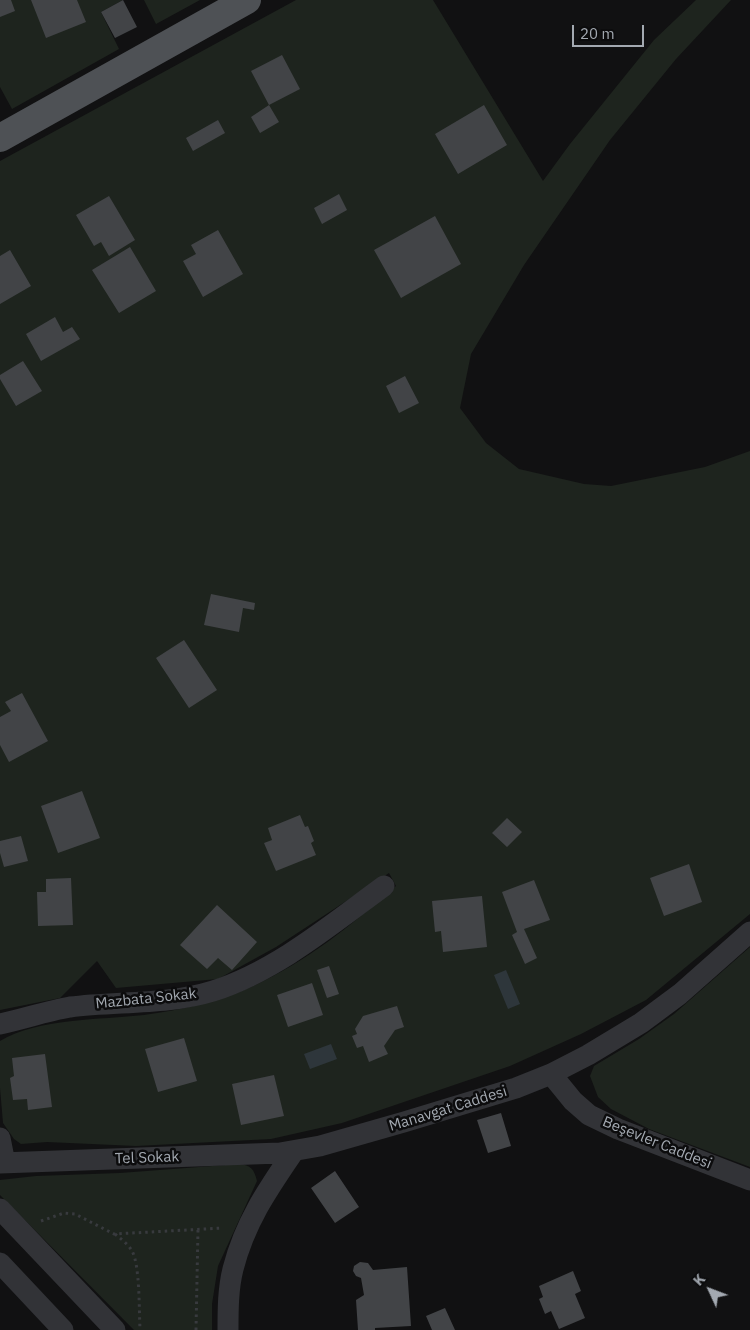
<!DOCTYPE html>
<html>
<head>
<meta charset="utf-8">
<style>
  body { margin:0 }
  #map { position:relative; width:750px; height:1330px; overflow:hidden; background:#111112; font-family:"IBM Plex Sans",sans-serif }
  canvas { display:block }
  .north { position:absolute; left:685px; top:1265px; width:50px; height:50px; -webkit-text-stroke:4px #0c0c0d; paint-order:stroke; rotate:313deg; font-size:14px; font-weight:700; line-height:20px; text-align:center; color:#a3a9b1 }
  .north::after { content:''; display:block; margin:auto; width:18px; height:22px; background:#a3a9b1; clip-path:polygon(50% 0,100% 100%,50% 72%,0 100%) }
  .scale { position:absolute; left:572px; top:25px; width:72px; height:22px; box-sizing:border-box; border:2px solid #a3a9b1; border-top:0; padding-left:6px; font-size:15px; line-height:18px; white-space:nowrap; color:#a3a9b1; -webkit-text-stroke:4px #0c0c0d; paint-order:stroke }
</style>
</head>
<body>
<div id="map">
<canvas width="750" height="1330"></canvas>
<div class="north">K</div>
<div class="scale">20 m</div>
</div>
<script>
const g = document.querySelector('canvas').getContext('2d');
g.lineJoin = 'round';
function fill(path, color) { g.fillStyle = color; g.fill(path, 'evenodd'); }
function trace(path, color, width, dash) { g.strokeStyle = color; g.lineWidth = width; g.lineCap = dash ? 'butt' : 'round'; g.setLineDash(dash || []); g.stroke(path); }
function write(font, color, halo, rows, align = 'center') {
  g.font = font + ' "IBM Plex Sans",sans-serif'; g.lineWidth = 5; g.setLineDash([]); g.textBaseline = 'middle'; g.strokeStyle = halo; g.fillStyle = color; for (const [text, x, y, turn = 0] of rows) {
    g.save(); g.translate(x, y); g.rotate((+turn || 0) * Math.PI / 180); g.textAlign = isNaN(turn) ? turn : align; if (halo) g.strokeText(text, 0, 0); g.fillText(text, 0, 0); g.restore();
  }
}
fill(new Path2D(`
  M0,0H123L101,12L119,49L12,109L0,87Z
  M144,0H200L156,24Z
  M296,0H433L543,181L570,144L654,40L696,0H731L676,59L610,140L524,265L471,354L460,408L486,443L519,469L584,484L611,486L705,467L750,451V914L646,1000L581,1034L510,1066L342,1123L271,1139L136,1146L47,1142L21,1144L14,1139L3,1123L0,1088V1041C38,1018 101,1020 144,1015C179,1010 218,1002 251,987C305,963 352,925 396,886L389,873L276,947L218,979L116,988L97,961L60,998L0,1010V161Z
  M750,947V1167L649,1129L611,1109L598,1097L590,1076L594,1066L639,1039L674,1014Z
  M239,1164C251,1165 254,1169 257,1181L218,1266L212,1304V1330H134L0,1195V1180L36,1176L120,1173Z`), '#1e241e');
fill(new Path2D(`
  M506,970L520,1004L508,1009L494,975Z
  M331,1044L337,1059L310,1069L304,1054Z`), '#2e363b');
fill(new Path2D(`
  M0,0H11L15,11L0,17Z
  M31,0H77L86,22L46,38Z
  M123,0L137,27L115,38L101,12Z
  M282,55L300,89L269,105L279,122L260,133L251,117L269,105L251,71Z
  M484,105L507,145L458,174L435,134Z
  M218,120L225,133L193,151L186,138Z
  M339,194L347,210L322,224L314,208Z
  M109,196L135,240L109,256L101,242L94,246L76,215Z
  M435,216L461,264L401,298L374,250Z
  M218,230L243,274L203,297L183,261L196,254L191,245Z
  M130,247L156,291L119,313L92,270Z
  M10,250L31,286L0,304V256Z
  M55,317L63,332L72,327L80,339L41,361L26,334Z
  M23,361L42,391L16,406L0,379V375Z
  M405,376L419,403L399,413L386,386Z
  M211,594L255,603L254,610L243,608L239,632L204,625Z
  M184,640L217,690L189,708L156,658Z
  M22,693L48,741L9,762L0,745V717L11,711L5,702Z
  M82,791L100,838L58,853L41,806Z
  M300,815L305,827L308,826L314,841L311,843L316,855L276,871L264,843L272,840L268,828Z
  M507,818L522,832L507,847L492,833Z
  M21,836L28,861L4,867L0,853V841Z
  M689,864L702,902L664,916L650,878Z
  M71,878L73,925L38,926L37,892H46V879Z
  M534,880L550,920L524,929L537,958L525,964L512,935L517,932L502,892Z
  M482,896L487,947L443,952L441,931L435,932L432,901Z
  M217,905L257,942L232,970L218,958L207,969L180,945Z
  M329,966L339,994L327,998L317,970Z
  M312,983L323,1015L288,1027L277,995Z
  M397,1006L404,1027L395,1030L384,1046L388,1054L369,1062L363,1046L357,1048L352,1036L357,1034L355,1029L363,1016Z
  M184,1038L197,1081L158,1092L145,1049Z
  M45,1054L52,1107L28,1110L27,1099L13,1100L10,1078L14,1076L12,1058Z
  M274,1075L284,1116L241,1125L232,1084Z
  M501,1113L511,1146L488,1153L477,1120Z
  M335,1171L359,1207L335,1223L311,1188Z
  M360,1262L368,1263L373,1270L407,1267L411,1326L375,1328V1330H358L356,1300L364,1295L361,1278L356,1276L353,1271L354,1266Z
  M573,1271L581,1291L575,1294L585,1318L559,1329L551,1311L545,1314L539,1299L543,1297L539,1286Z
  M445,1308L455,1330H432L426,1316Z`), '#424447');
trace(new Path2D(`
  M41,1221L64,1213L75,1214L114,1234L223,1228
  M115,1234C121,1239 128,1244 132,1251C140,1265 139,1311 140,1329
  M196,1330L198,1229`), '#383a3e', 3, [2.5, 4]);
trace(new Path2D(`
  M0,1024C23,1019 47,1011 70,1007C117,1001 168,1005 213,991C276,971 332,924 384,886
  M551,1074L573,1101L589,1115L618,1129L750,1180
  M0,1138L5,1163
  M0,1163L280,1153L320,1146L404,1122L516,1088L551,1074L588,1055L641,1023L680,994L750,932
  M0,1209L115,1330
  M0,1263L63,1330
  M228,1330C228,1310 228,1289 233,1269C245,1222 268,1189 294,1151`), '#323337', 21);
trace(new Path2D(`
  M0,138L247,0`), '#4e5155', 28);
write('15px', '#a3a9b1', '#0c0c0d', [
  ["Mazbata Sokak",146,999,-6],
  ["Manavgat Caddesi",448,1109,-17],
  ["Beşevler Caddesi",657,1143,22],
  ["Tel Sokak",147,1158,-2]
]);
</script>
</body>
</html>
